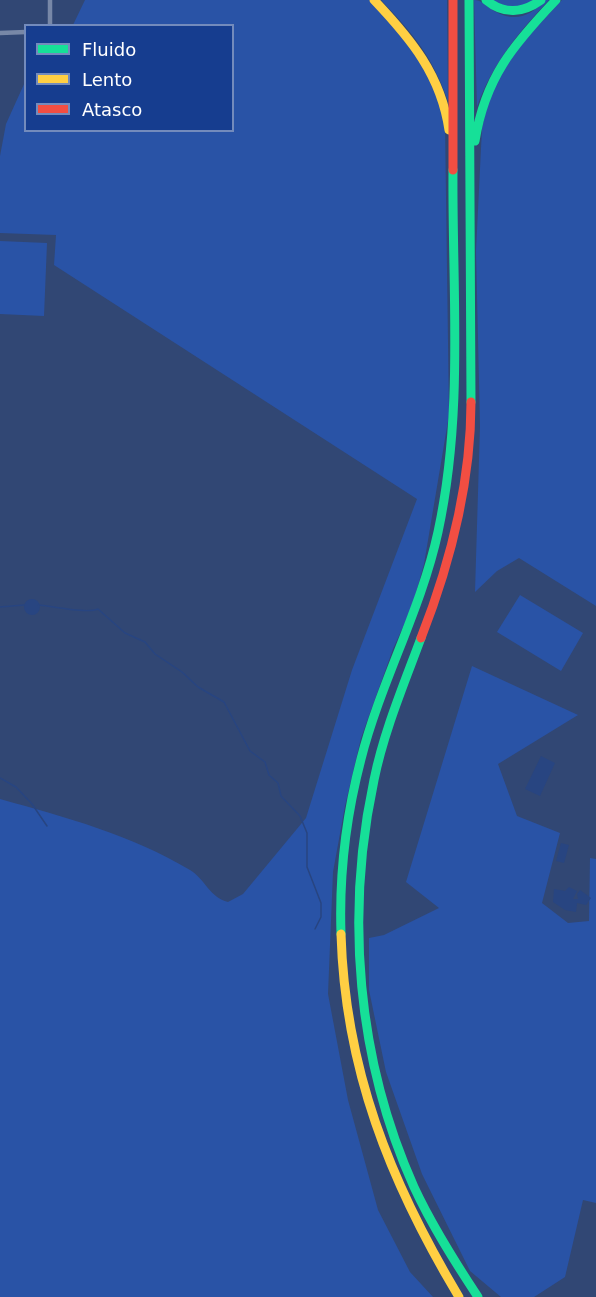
<!DOCTYPE html>
<html>
<head>
<meta charset="utf-8">
<style>
  body { margin:0 }
  #map { position:relative; width:596px; height:1297px; overflow:hidden; background:#314774; font-family:"DejaVu Sans",sans-serif }
  canvas { display:block }
  .legend { position:absolute; left:24px; top:24px; width:210px; height:108px; box-sizing:border-box; background:#163d8f; border:2px solid #738bbc; margin:0; padding:8px 10px; list-style:none; font-size:18px; color:#fff }
  .legend li { display:flex; align-items:center; gap:12px; height:30px }
  .legend b { width:30px; border:2px solid #738bbc }
</style>
</head>
<body>
<div id="map">
<canvas width="596" height="1297"></canvas>
<ul class="legend">
<li><b style="height:8px;background:#16e098"></b>Fluido</li>
<li><b style="height:8px;background:#ffcf43"></b>Lento</li>
<li><b style="height:8px;background:#f24e42"></b>Atasco</li>
</ul>
</div>
<script>
const g = document.querySelector('canvas').getContext('2d');
g.lineJoin = 'round';
function fill(path, color) { g.fillStyle = color; g.fill(path, 'evenodd'); }
function trace(path, color, width, dash) { g.strokeStyle = color; g.lineWidth = width; g.lineCap = dash ? 'butt' : 'round'; g.setLineDash(dash || []); g.stroke(path); }
fill(new Path2D(`
  M85,0H370L414,47L438,92L445,124L449,415L424,564L412,607L393,649L361,738L345,806L333,872L328,994L348,1100L378,1210L410,1272L433,1297H0V799C65,817 132,835 190,870C205,879 210,898 228,902L243,894L306,818L352,670L417,499L54,265L56,235L0,233V156L6,124L25,82L26,130H232V26L73,25Z
  M381,0H447L448,101C431,54 414,35 381,0Z
  M474,0C481,0 485,5 491,9C512,23 529,18 545,0H549C518,33 492,64 477,107Z
  M490,0H534C520,10 504,9 490,0Z
  M562,0H596V606L519,558L497,571L475,592L480,426L476,251L482,128L491,89L508,58Z
  M0,241L47,243L44,316L0,314Z
  M520,595L583,633L561,671L497,632Z
  M472,666L578,715L498,764L517,816L560,833L542,903L568,923L589,921L590,858L596,859V1203L583,1200L565,1277L534,1297H501L470,1271L422,1174L386,1072L369,990V938L384,935L439,908L406,882Z`), '#2953a6');
fill(new Path2D(`
  M24 607a8 8 0 1 1 16 0a8 8 0 1 1-16 0Z
  M541,756L555,763L540,796L525,789Z
  M561,843L569,845L564,863L556,861Z
  M569,887L577,891L573,899H578L577,894L580,890L591,898L586,905L577,903L576,912L565,910L553,902L554,889L565,891Z`), '#284581');
trace(new Path2D(`
  M38,605C54,606 86,614 98,609L125,633L145,642L155,654L182,672L198,687L224,702L250,751L265,762L269,775L278,783L281,796L300,816L307,833V867L321,903V917L315,929
  M0,607L24,605
  M0,778L16,787L32,804L47,826`), '#284581', 1.5);
trace(new Path2D(`
  M50,26V0
  M0,33L26,32`), '#7888a7', 4.5);
trace(new Path2D(`
  M469,0L471,402
  M486,0C504,15 523,13 541,0
  M475,141C485,78 513,45 556,0
  M421,638C404,684 384,731 374,780C345,915 357,1060 414,1187C432,1226 455,1262 478,1297
  M341,934C339,874 346,816 361,759C381,681 421,610 438,532C464,412 452,292 453,170`), '#16e098', 9);
trace(new Path2D(`
  M374,0C411,39 441,75 449,130
  M341,934C345,1069 390,1182 459,1297`), '#ffcf43', 9);
trace(new Path2D(`
  M453,170V0
  M421,638C450,564 471,482 471,402`), '#f24e42', 9);
</script>
</body>
</html>
